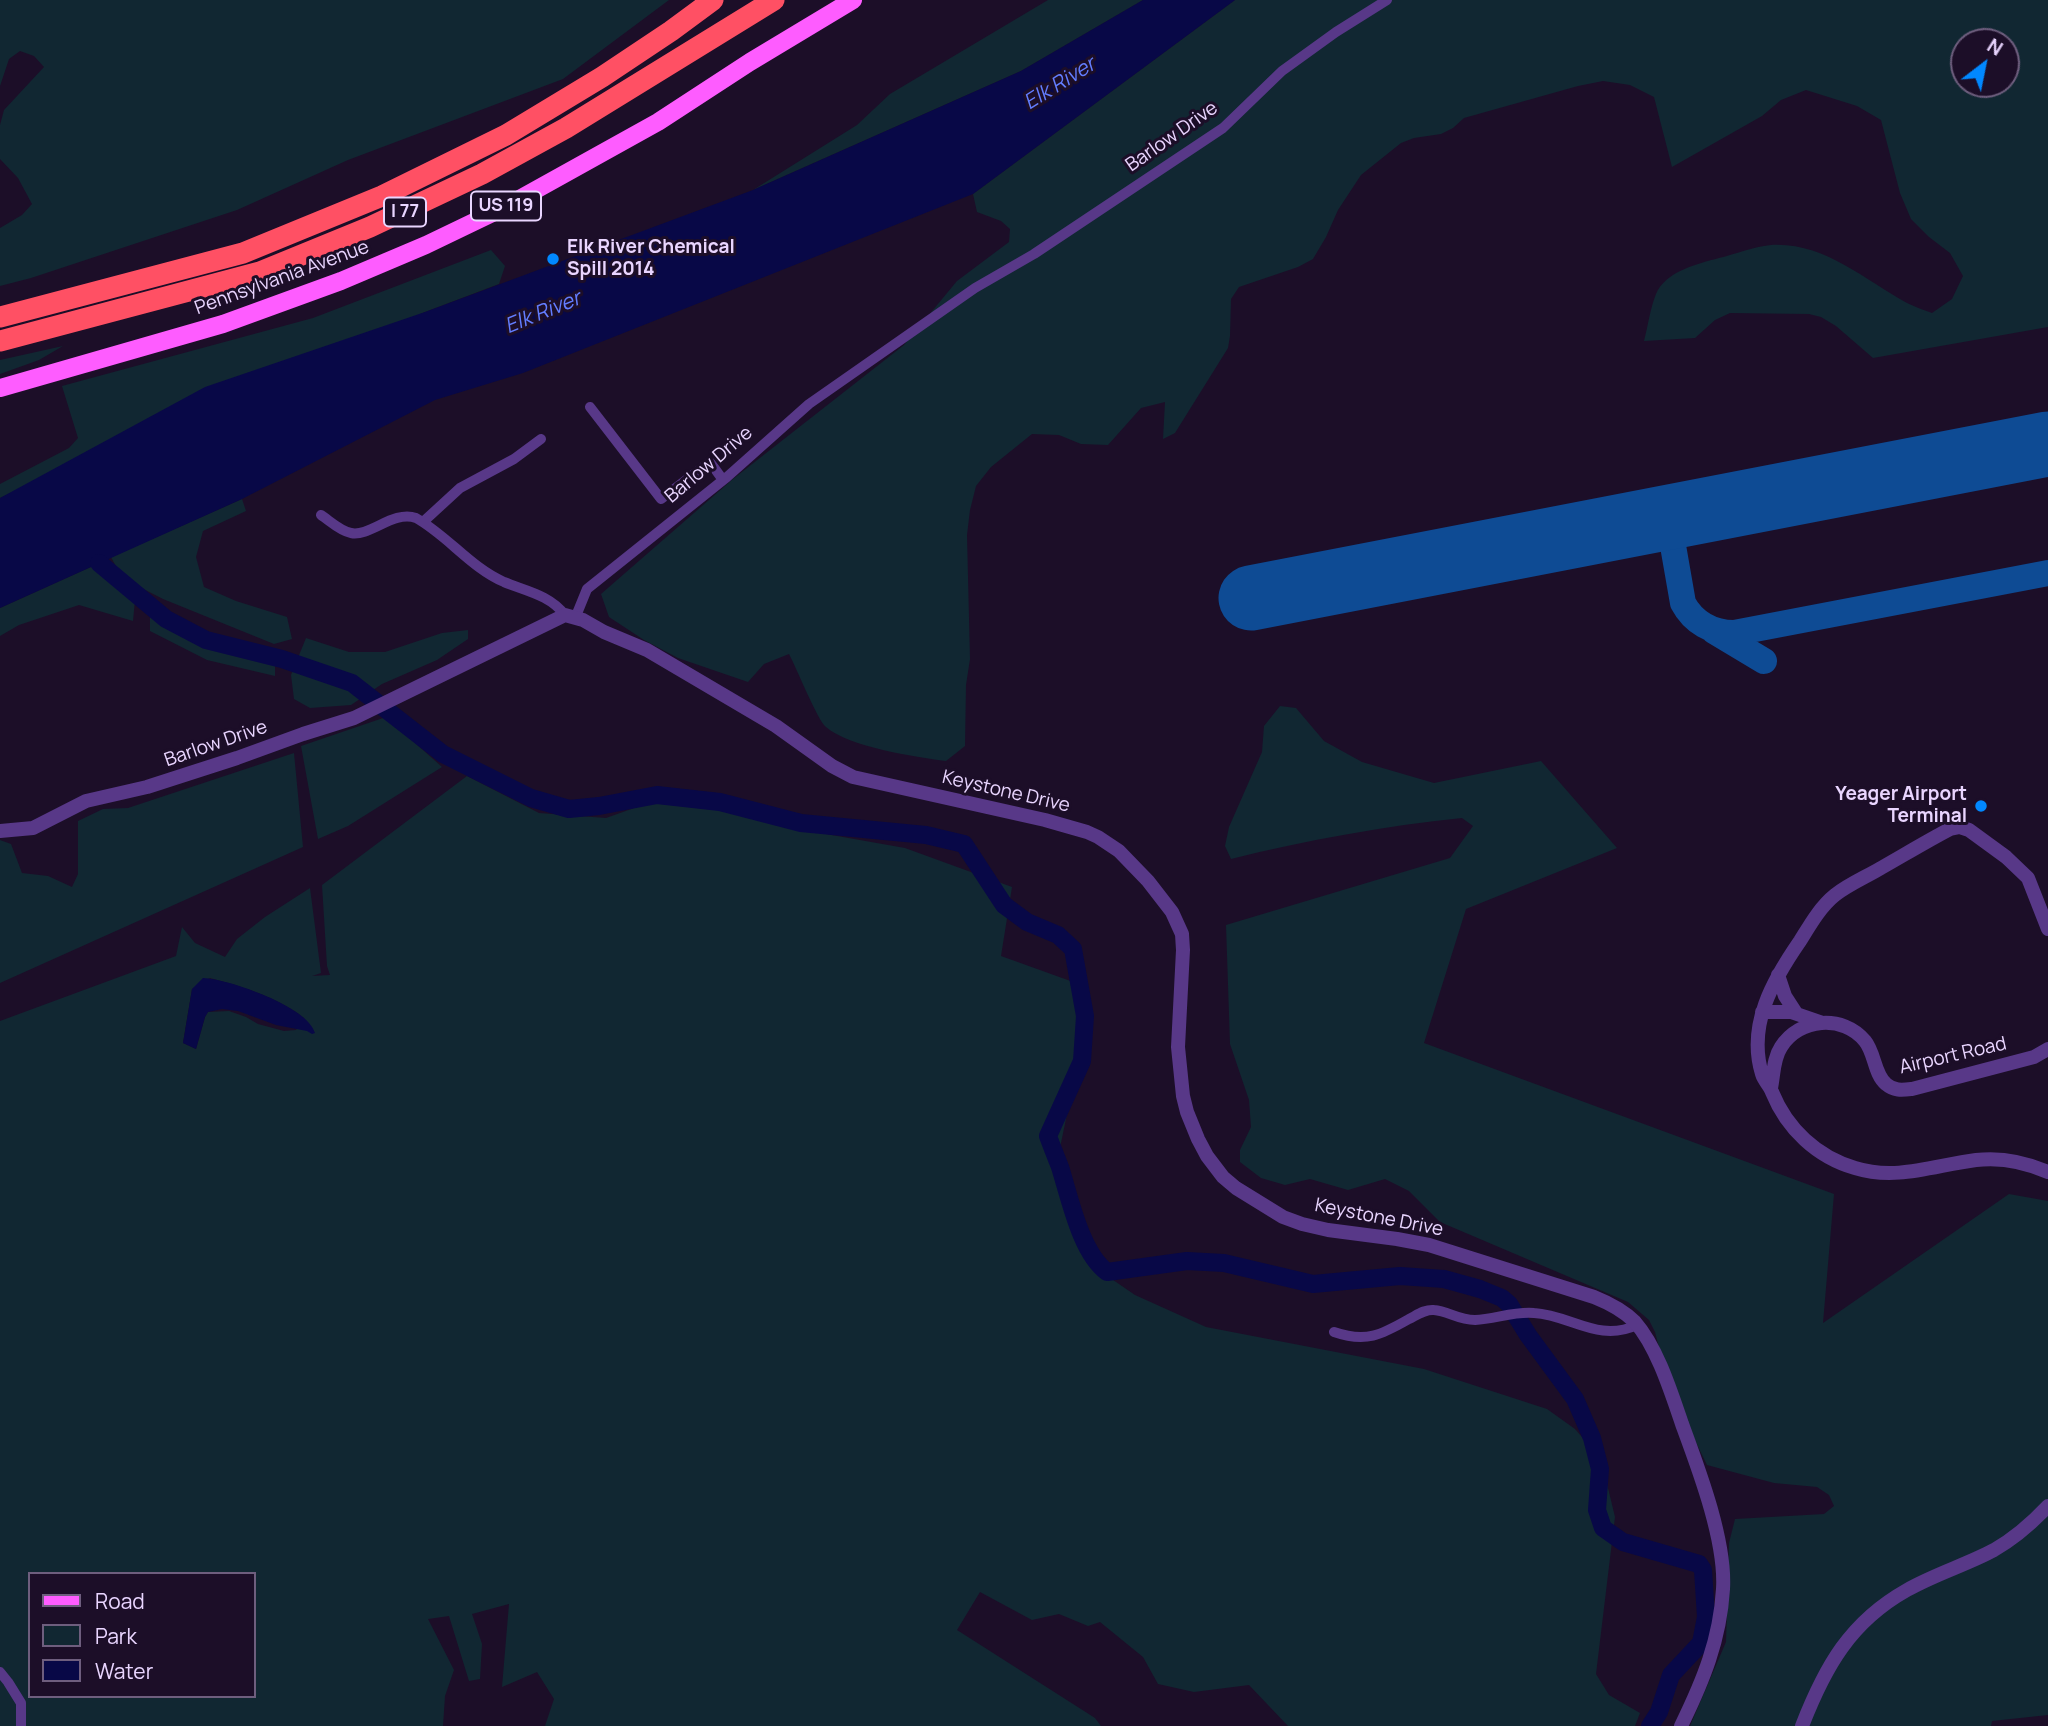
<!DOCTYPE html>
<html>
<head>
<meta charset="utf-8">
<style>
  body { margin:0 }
  #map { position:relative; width:2048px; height:1726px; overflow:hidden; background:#1c0e28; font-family:Manrope,sans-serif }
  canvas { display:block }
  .legend { position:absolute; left:28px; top:1572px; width:228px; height:126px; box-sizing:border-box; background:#1c0e28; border:2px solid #6e5e7e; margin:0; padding:9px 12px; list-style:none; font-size:21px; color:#e9d5ff }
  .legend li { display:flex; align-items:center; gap:14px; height:35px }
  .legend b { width:35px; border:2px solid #6e5e7e }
  .north { position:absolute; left:1950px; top:28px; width:70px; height:70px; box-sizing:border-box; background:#1c0e28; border:2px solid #6e5e7e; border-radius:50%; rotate:32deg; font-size:19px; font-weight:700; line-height:28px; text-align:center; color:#e9d5ff }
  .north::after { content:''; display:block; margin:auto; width:24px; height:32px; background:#0188ff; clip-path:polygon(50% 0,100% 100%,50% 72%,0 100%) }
</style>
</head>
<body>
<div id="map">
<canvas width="2048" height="1726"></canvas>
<ul class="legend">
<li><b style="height:9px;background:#fe5cff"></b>Road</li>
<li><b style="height:19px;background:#112732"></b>Park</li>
<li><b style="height:19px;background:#080847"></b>Water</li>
</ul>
<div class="north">N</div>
</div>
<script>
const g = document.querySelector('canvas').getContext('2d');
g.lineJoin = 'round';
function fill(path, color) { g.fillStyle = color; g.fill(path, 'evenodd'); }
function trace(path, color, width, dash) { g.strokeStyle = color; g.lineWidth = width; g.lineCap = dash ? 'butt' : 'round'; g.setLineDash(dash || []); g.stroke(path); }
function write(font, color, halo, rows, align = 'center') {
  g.font = font + ' Manrope,sans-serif'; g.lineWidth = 6; g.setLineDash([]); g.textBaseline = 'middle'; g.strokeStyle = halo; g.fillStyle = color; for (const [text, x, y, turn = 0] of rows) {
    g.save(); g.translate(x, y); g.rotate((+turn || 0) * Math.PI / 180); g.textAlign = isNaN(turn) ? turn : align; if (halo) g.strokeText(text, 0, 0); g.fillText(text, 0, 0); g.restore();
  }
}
fill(new Path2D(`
  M0,0H669L563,79L348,160L237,210L31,278L0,286V228L22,215L32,204L18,178L0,159V125L4,110L44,67L34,56L20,51L9,59L0,86Z
  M1048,0H1143L1021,71L753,190L857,125L890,94Z
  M1235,0H2048V327L1873,358L1836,326L1821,317L1809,314L1730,313L1715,320L1695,338L1644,341C1648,326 1650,309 1656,294C1666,271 1697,264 1719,258C1736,254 1752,247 1771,245C1824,242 1863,279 1907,303C1915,307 1924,310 1932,313L1952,299L1963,276L1950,253L1929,237L1911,219L1900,193L1881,120L1857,106L1806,90L1781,100L1762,116L1672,167L1654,97L1630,85L1603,81L1578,86L1464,118L1453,128L1441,134L1414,138L1401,143L1361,175L1338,210L1326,237L1313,259L1298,267L1239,287L1231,299L1230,336L1228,348L1175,433L1163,439L1165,402L1141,408L1108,445L1081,444L1059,435L1032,434L991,467L976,486L970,510L967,535L970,659L966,685L965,746L946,761C915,757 849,747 826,727C818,721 796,667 789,654L764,664L748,682L678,658L644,640L609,617L601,594L733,479L904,345L957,281L1009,242L1010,229L1001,221L977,212L973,194ZM1964,42H2006V84H1964Z
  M491,250L505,266L499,284L425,312L0,498V484L69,448L78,438L62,386L313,318Z
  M63,346L39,360L0,374V360Z
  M242,499L246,511L203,531L196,557L204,587L236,601L287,617L292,639L274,644L163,599L122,578L111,557Z
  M95,565L135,600L133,621L79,605L19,625L0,636V608Z
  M150,610L192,639L228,652L275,660V676L207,660L150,631Z
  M468,630V639L437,660L382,684L351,705L310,708L294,699L291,675L306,638L349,652H385L442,633Z
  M1280,706L1296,708L1324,741L1362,762L1434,783L1541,761L1617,848L1466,909L1424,1043L1834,1194L1823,1323L2009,1194L2048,1201V1715L1992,1721L1991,1726H1690L1726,1642L1729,1543L1735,1519L1824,1514L1834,1506L1829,1495L1817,1487L1774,1483L1707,1465L1670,1389L1655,1332L1649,1320L1628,1302L1440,1222L1409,1191L1385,1179L1348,1190L1310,1179L1285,1185L1261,1178L1240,1162V1150L1251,1127L1249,1100L1230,1044L1226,925L1450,858L1473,826L1462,818C1385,826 1307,840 1231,859L1225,846L1229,827L1262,752L1264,726Z
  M386,717L442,767L348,826L318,839L301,746Z
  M294,753L303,847L0,983V840L11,844L22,873L48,876L72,887L78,874V821L103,809L128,808Z
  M467,776L539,813L606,818L651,802L703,803L809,831L905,848L1012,887L1001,956L1076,983L1088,1043L1072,1090L1056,1167L1070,1212L1100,1271L1135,1295L1206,1327L1424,1369L1547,1409L1575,1429L1601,1459L1615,1517L1596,1674L1609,1695L1640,1713L1635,1726H1288L1249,1685L1194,1692L1158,1684L1143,1657L1100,1622L1088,1626L1059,1614L1032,1620L980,1592L957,1630L1095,1718L1101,1726H545L554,1699L537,1672L502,1687L509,1604L472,1614L482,1644L480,1679L469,1681L449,1616L428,1619L454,1670L445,1696L443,1726H0V1021L176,956L182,927L195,943L225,957L237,939L265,917L310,888L321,973L312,976L330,975L327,966L322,885ZM210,978C243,987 277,997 304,1018L296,1030L284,1031L258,1024L246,1017L229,1011L208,1012L205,1017L196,1049L183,1043L192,989ZM30,1574H254V1696H30Z`), '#112732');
fill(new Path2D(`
  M1143,0H1235L973,194L523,373L435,400L242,499L0,608V498L205,387L425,312L753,190L1021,71Z
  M203,978C229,979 309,1007 315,1033L312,1034L307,1031L276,1025L238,1011L222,1009L208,1012L205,1017L196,1049L183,1043L192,989Z`), '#080847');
trace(new Path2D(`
  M99,563L166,619L206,640L282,659L352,683L443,754L531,798L569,809L599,806L657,795L720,802L801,823L926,835L964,844L1004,905L1027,922L1058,935L1073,949L1085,1016L1082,1061L1048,1136C1052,1147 1056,1157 1060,1167C1070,1199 1081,1253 1107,1272L1187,1261L1224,1263L1313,1284L1400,1276L1444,1279L1480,1289L1502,1298L1509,1304L1528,1335L1575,1399L1592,1438L1600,1469L1597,1510L1603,1528L1623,1542L1699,1564L1703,1570L1706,1617L1701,1643L1671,1675L1659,1712L1650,1726`), '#080847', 18);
trace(new Path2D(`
  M1668,517L1683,603C1693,622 1712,633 1734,633L2048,573
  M1714,631L1764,661`), '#0e4b94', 26);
trace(new Path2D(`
  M1251,598L2048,444`), '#0e4b94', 65);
trace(new Path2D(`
  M590,407L661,499L710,462L723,480
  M321,515C330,521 340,531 351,533C370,537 393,510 416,518C448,536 470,567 504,582C526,591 550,595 565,615
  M423,522L460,488L514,459L541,439
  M576,616L587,589L727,477L809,404L975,288L1034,254L1223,128L1282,71L1336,32L1387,0
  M1334,1332C1366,1343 1381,1335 1409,1319C1417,1315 1425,1309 1434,1310C1448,1311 1458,1320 1475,1320C1495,1319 1515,1311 1534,1313C1571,1315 1598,1343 1637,1325
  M0,1672L8,1682L21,1703V1726`), '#583888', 10);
trace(new Path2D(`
  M0,831L33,828L86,801L147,787L237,758L303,734L354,718L565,615L583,620L604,632L647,650L776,726L832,766L853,777L1045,820L1087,832L1098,837L1119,851L1148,881L1172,912L1182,934L1183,950L1178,1047L1183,1096L1187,1112L1198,1139L1207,1156L1223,1177L1236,1188L1283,1217L1302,1224L1328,1230L1397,1239L1429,1245L1594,1297C1609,1303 1624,1311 1635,1322C1657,1347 1671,1392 1682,1424C1699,1470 1726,1541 1723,1589C1720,1640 1703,1681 1681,1726
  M2048,929L2028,878L2006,857L1969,830L1960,827L1950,829C1927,841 1904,855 1881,868C1866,877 1849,884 1835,895C1820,907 1810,925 1800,941C1773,980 1747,1025 1762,1074C1764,1081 1770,1086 1772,1092C1787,1129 1817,1157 1855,1168C1897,1181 1935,1165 1976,1160C2001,1157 2025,1162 2048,1172
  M1778,975L1785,996L1796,1013
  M1762,1012H1791L1820,1022
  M1771,1088C1774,1074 1773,1059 1781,1047C1799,1018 1843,1014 1865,1041C1875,1053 1874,1074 1886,1084C1894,1091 1902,1090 1912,1089L2034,1057L2048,1049
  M1802,1726C1825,1667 1850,1622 1907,1590C1935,1574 1966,1565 1994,1550C2015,1538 2032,1523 2048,1506`), '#583888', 14);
trace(new Path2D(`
  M0,388L223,324L341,281L426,245L505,207L658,122L750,62L853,0`), '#fe5cff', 18);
trace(new Path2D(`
  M0,317L243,253L382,196L506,135L602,77L671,31L713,0
  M0,341L260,272L370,227L482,174L566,128L774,0`), '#ff5064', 21);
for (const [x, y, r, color] of [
  [553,259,7,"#0188ff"],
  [1981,806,7,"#0188ff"]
]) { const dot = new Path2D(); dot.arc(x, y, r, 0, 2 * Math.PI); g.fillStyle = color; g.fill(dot); trace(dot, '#1c0e28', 2.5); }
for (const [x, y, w] of [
  [506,206,70],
  [405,212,42]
]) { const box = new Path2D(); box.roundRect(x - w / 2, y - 14.5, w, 29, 5); g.fillStyle = '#1c0e28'; g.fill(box); trace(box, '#e9d5ff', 2); }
write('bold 18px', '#e9d5ff', null, [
  ["US 119",506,206],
  ["I 77",405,212]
]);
write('19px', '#e9d5ff', '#1c0e28', [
  ["Barlow Drive",1172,137,-35],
  ["Pennsylvania Avenue",282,278,-20],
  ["Barlow Drive",709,465,-40],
  ["Barlow Drive",216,744,-19],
  ["Keystone Drive",1006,792,13],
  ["Airport Road",1953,1056,-13],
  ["Keystone Drive",1379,1218,11]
]);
write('bold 19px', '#e9d5ff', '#1c0e28', [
  ["Elk River Chemical",567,248],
  ["Spill 2014",567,270],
  ["Yeager Airport",1967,795,"right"],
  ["Terminal",1967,817,"right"]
], 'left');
write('italic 21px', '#637dff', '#1c0e28', [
  ["Elk River",1060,84,-32],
  ["Elk River",543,313,-22]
]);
</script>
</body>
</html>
